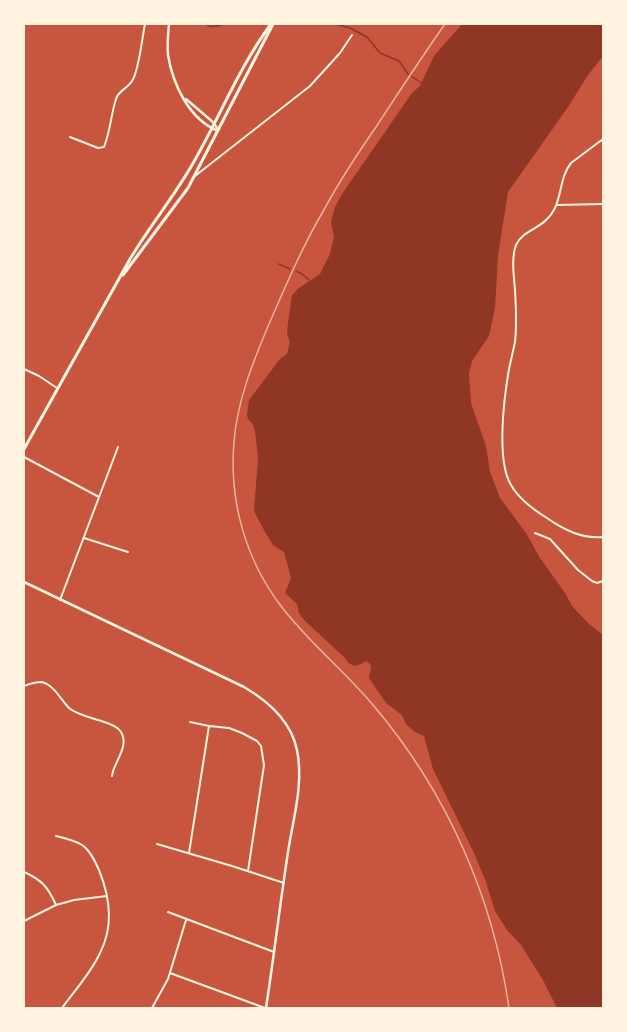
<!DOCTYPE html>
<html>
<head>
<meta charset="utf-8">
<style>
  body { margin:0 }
  #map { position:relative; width:627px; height:1032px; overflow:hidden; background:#c8553d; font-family:Poppins,sans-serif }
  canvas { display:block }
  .frame { position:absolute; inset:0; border:25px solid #fff3e0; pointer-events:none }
</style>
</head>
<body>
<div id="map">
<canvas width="627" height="1032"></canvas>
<div class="frame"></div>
</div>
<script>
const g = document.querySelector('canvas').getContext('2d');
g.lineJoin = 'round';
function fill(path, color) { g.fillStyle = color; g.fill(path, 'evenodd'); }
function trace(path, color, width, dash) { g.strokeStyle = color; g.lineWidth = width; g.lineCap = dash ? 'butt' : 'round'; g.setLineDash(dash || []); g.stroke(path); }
fill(new Path2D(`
  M462,24H603V56L588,75L568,107L508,192L498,255L495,308L489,336L472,361L469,373L471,403L486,446L490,472L500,498L526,533L540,558L565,593L572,606L589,624L603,635V1008H557L543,980L521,945L507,930L495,911L486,882L474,853L433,769L424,736L415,732L406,724L402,715L386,703L369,678L371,667L370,664L366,661C357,667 351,668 345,658L304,620L299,613L297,604L285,593L291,578L284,552L273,545L265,532L254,511L258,458L255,431L253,425L248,419L247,415L249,400L280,359L287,354L290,342L287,334L288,323L292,295L299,288L320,274L330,254L334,237L331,222L335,207L342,194L412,93L420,86L434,56Z`), '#8f3625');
trace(new Path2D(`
  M205,24C211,28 217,27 223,24
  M335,24L350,28L367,37L380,53L399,61L408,74L423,84
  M279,264L290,269
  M296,271L302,274L309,280`), '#8f3625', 1.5);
trace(new Path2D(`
  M70,137L98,148L104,147C110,132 111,115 116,99C118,91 128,88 132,81C139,71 142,38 145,24
  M603,139L571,163C558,179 563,203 548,218C539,229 522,231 516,245C511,259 514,276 515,290C516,307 517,325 515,342C513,351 511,360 509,369C504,398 496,460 511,485C519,499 534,510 547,518C564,530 582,539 603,537
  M195,176L310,86L340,53L352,35
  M557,205L603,204
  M24,369L39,376L57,388
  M24,457L99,497
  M535,533L550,539L578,570L592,581L597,583L603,581
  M84,538L128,552
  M60,600L118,447
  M24,686C29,684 37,682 42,682C54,685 61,700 69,708C81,719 114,720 121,732C130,747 113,763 112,776
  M190,722L209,726
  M56,836C64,838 74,840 82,845C90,850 95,861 99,870C110,897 114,926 100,953C91,973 75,990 62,1008
  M157,844L232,866L284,883
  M189,853L209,726L229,728L242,733L257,741L261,746L264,765L248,871
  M24,872C42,880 48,887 56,905
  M168,912L274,952
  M24,921L56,905L74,900L107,896
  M170,973L265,1008
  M152,1008L168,979L186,920`), '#fff3e0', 2);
trace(new Path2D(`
  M169,24C168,34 167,45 168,55C173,85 189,119 218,131
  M186,99L214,123L218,130
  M24,582L244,687C268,701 291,721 297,750C304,784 293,819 288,852C280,904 274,956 266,1008`), '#fff3e0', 2.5);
trace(new Path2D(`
  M123,275L188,188L273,24
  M24,449L130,259C149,227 173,198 192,165C219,119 239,67 271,24`), '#fff3e0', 3);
trace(new Path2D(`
  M445,24C421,58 399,92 376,127C358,153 340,180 325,208C303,245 286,285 269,324C253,362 237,401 234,442C229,500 245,559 281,606C308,642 344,670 373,705C446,791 493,896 509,1008`), '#e9b49f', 1.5);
</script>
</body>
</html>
